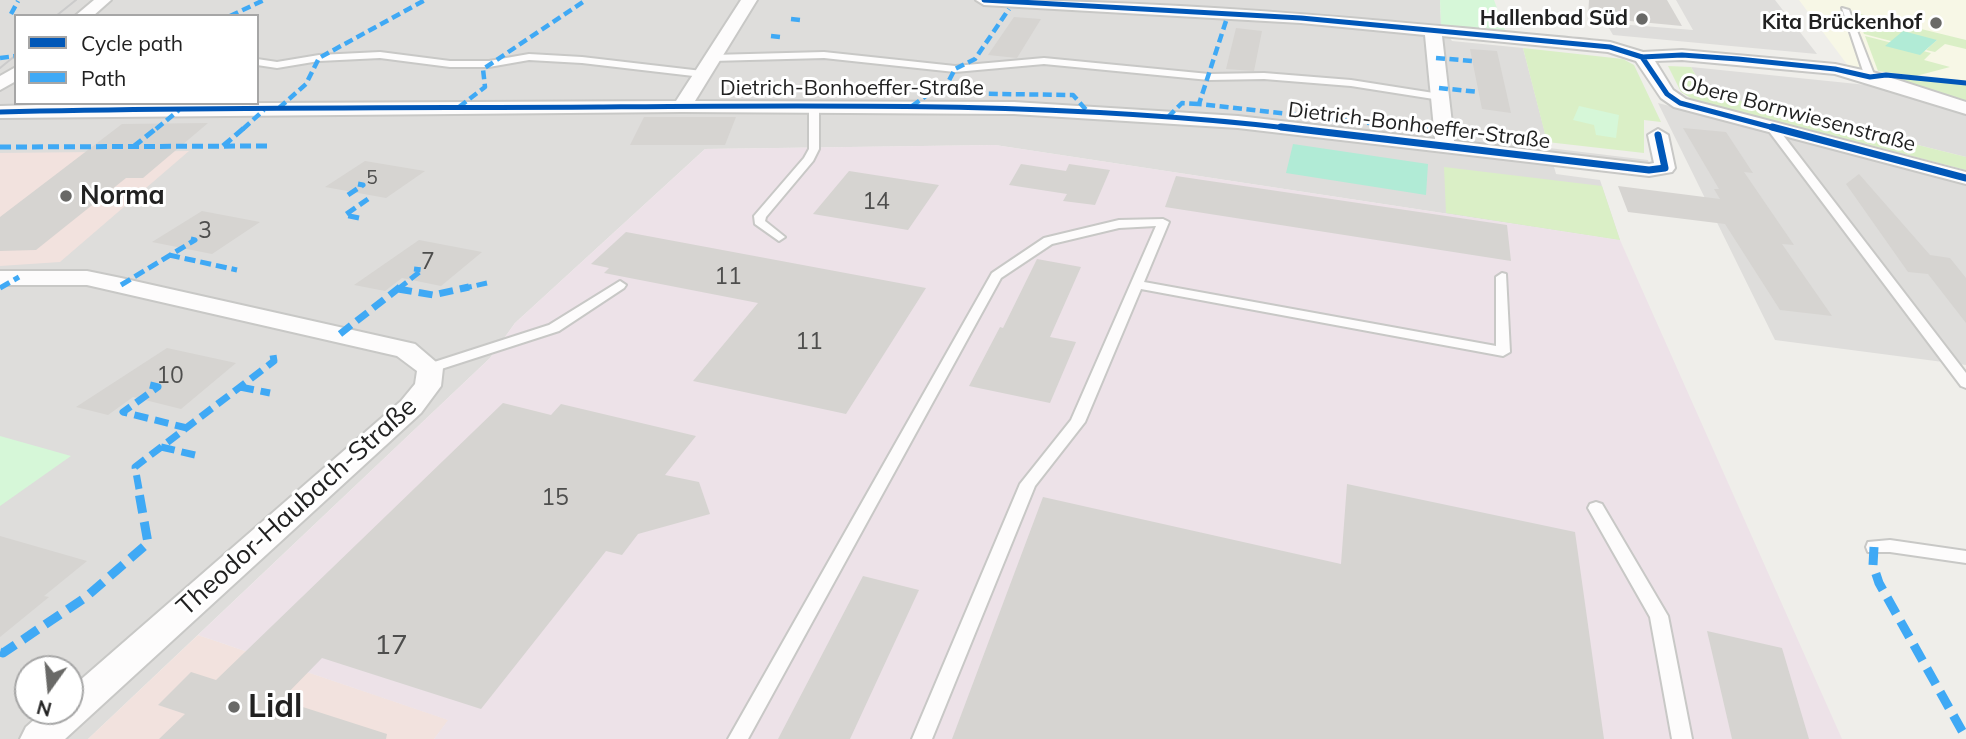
<!DOCTYPE html>
<html>
<head>
<meta charset="utf-8">
<style>
  body { margin:0 }
  #map { position:relative; width:1966px; height:739px; overflow:hidden; background:#efeeea; font-family:Mulish,sans-serif }
  canvas { display:block }
  .legend { position:absolute; left:14px; top:14px; width:245px; height:91px; box-sizing:border-box; background:#fff; border:2px solid #a6a6a6; margin:0; padding:9px 12px; list-style:none; font-size:21px; color:#212121 }
  .legend li { display:flex; align-items:center; gap:14px; height:35px }
  .legend b { width:35px; border:2px solid #a6a6a6 }
  .north { position:absolute; left:14px; top:655px; width:70px; height:70px; box-sizing:border-box; background:#fff; border:2px solid #a6a6a6; border-radius:50%; rotate:195deg; font-size:19px; font-weight:700; line-height:28px; text-align:center; color:#212121 }
  .north::after { content:''; display:block; margin:auto; width:24px; height:32px; background:#696967; clip-path:polygon(50% 0,100% 100%,50% 72%,0 100%) }
</style>
</head>
<body>
<div id="map">
<canvas width="1966" height="739"></canvas>
<ul class="legend">
<li><b style="height:9px;background:#0057b8"></b>Cycle path</li>
<li><b style="height:9px;background:#3fa9f5"></b>Path</li>
</ul>
<div class="north">N</div>
</div>
<script>
const g = document.querySelector('canvas').getContext('2d');
g.lineJoin = 'round';
function fill(path, color) { g.fillStyle = color; g.fill(path, 'evenodd'); }
function trace(path, color, width, dash) { g.strokeStyle = color; g.lineWidth = width; g.lineCap = dash ? 'butt' : 'round'; g.setLineDash(dash || []); g.stroke(path); }
function write(font, color, halo, rows, align = 'center') {
  g.font = font + ' Mulish,sans-serif'; g.lineWidth = 6; g.setLineDash([]); g.textBaseline = 'middle'; g.strokeStyle = halo; g.fillStyle = color; for (const [text, x, y, turn = 0] of rows) {
    g.save(); g.translate(x, y); g.rotate((+turn || 0) * Math.PI / 180); g.textAlign = isNaN(turn) ? turn : align; if (halo) g.strokeText(text, 0, 0); g.fillText(text, 0, 0); g.restore();
  }
}
fill(new Path2D(`
  M0,0H1440L1441,25L1452,41L1523,48L1549,148L1648,160L1651,168L1551,156L1556,174L1600,180L1620,240L995,145L705,149L515,323L490,358L88,739H0ZM16,16H257V103H16ZM28,669H70V711H28Z
  M1676,0H1775L1817,54L1613,35L1606,23L1693,30Z
  M1691,67L1867,85L1874,83L1966,111V157L1705,92Z
  M1658,103L1966,184V365L1775,340Z`), '#dedddb');
fill(new Path2D(`
  M189,151L60,262L0,266V153Z
  M198,635L449,720L434,739H88Z`), '#f2e2de');
fill(new Path2D(`
  M995,145L1620,240L1842,739H434L448,720L198,635L490,358L515,323L705,149Z`), '#ede2e8');
fill(new Path2D(`
  M1799,0H1966V81L1849,67Z`), '#f7f7e6');
fill(new Path2D(`
  M1856,13L1966,40V49L1945,44L1935,52L1926,50L1937,40L1891,41L1864,34Z
  M1865,36L1931,53L1924,60L1950,67L1916,76L1878,71Z
  M1523,48L1623,59L1634,65L1661,122L1644,120V153L1547,142Z
  M1668,66L1691,67L1705,92L1966,157V170L1694,100L1681,92Z
  M1886,77L1966,84V102L1957,99Z
  M1444,167L1602,186L1620,240L1446,213Z`), '#daefc6');
fill(new Path2D(`
  M1440,0H1494L1505,30L1441,25Z
  M1579,106L1619,115L1616,138L1596,135L1594,125L1573,120Z
  M0,436L71,456L0,506Z`), '#d6f7d8');
fill(new Path2D(`
  M1903,31L1937,40L1920,55L1885,46Z
  M1293,144L1428,164L1426,195L1286,173Z`), '#b1ebd6');
fill(new Path2D(`
  M1589,0H1667L1682,26L1588,17Z
  M1014,17L1041,19L1017,58L988,55Z
  M1236,28L1262,31L1254,71L1226,69Z
  M1470,49L1497,51L1511,113L1482,109Z
  M644,117H736L725,145H630Z
  M208,123L143,178H126L36,250L0,251V217L122,124Z
  M1683,128L1726,132L1753,173L1744,172L1794,245L1782,244L1832,316L1780,310L1725,224L1628,212L1618,186L1720,199L1714,189H1719Z
  M365,161L425,171L386,198L325,187Z
  M1021,164L1066,171L1069,164L1110,170L1095,205L1063,201L1067,194L1009,185Z
  M849,171L939,185L908,230L813,214Z
  M1859,174L1930,255L1950,258L1966,278V323L1928,274L1908,272L1846,184Z
  M1176,176L1507,225L1511,261L1165,207Z
  M202,211L260,222L212,254L152,242Z
  M626,232L926,288L846,414L693,381L758,303L604,273L609,268L591,264Z
  M419,240L482,252L441,286L402,278L385,291L354,285Z
  M1037,259L1081,267L1050,337L1076,342L1050,403L969,386L1000,327L1003,328Z
  M167,348L236,363L181,409L133,397L108,415L76,407Z
  M503,403L551,415L561,404L696,436L665,475L699,482L710,514L638,534L622,555L606,551L481,709L322,658L281,700L387,734L386,739H159L185,714L158,705L191,672L216,680Z
  M1347,484L1575,532L1604,739H952L1043,497L1341,564Z
  M0,536L87,561L44,596L49,597L0,637Z
  M863,576L919,590L850,739H778Z
  M1707,631L1782,648L1809,739H1732Z`), '#d6d4d1');
const lane = new Path2D(`
  M1842,8L1849,10L1875,77L1873,79L1865,77Z
  M380,52L450,61H489L529,54L582,57L702,71L707,74L702,77L582,63L529,60L489,67H450L380,58L319,61L277,68L257,65V59L277,62L319,55Z
  M824,52L955,66L1044,58L1209,74L1264,73L1351,80L1440,94L1445,97L1440,100L1351,86L1264,79L1209,80L1044,64L955,72L824,58L712,61L707,58L712,55Z
  M814,103L819,106V149L813,161L766,217L765,221L785,237L779,241L755,224L754,216L804,158L809,149V106Z
  M1772,125L1776,126L1966,373V388L1961,386L1768,130L1767,128Z
  M1163,219L1169,222L1144,282L1496,346V277L1502,273L1506,274L1510,352L1503,356L1141,289L1085,422L1035,486L932,739H912L1020,484L1071,420L1156,226L1119,228L1052,244L1001,278L748,739H728L992,273L1044,238L1119,220Z
  M620,281L626,285L624,288L559,331L435,371H425L423,368L425,365L549,325Z
  M1596,502L1602,504L1668,616L1692,739H1672L1650,617L1588,508L1590,504Z
  M1890,540L1966,551V563L1890,552H1868L1866,547L1868,542Z`);
const street = new Path2D(`
  M94,0H111L93,16H75Z
  M741,0H757L695,101L1014,102L1238,116L1435,139L1425,35L1301,23L984,5L976,0C1189,0 1399,22 1610,42L1643,52L1682,50L1835,64L1876,73L1966,102V114L1835,74L1682,60L1655,61L1673,90L1686,99L1966,172V184L1674,107L1661,98L1636,61L1608,52L1442,36L1454,141L1649,164L1654,163L1648,135L1658,129L1668,135L1675,168L1672,172L1649,176L1238,128L1014,114L682,112L0,118V106L73,104L676,101Z
  M16,67V81L0,90V76Z
  M0,271H87L121,278L415,344L443,368L441,386L421,413L65,739H20L26,727L44,711H70V689L401,401L415,384L417,371L397,356L87,285H0Z`);
trace(lane, '#c8c8c6', 4);
trace(street, '#c8c8c6', 4);
fill(lane, '#fdfcfc');
fill(street, '#fdfcfc');
trace(new Path2D(`
  M56,16L76,0
  M0,68L16,55`), '#cbcbcb', 2);
trace(new Path2D(`
  M11,14L18,1
  M230,16L264,0
  M791,19L800,20
  M1226,21L1199,104L1424,129
  M771,36L780,37
  M0,58L16,56
  M1436,58L1473,61
  M1439,88L1479,92
  M943,92L955,69L975,59L1009,9
  M912,106L930,93L1073,95L1088,112
  M459,107L485,87L483,69L586,0
  M279,108L306,84L319,58L425,0
  M1168,117L1182,103L1199,104
  M156,129L179,110
  M243,129L264,110`), '#3fa9f5', 4.5, [9, 4.5]);
trace(new Path2D(`
  M1408,127L1444,131
  M223,146L245,127
  M0,147L268,146
  M133,147L158,127
  M348,195L363,185L358,184
  M359,218L345,215L368,199
  M169,255L237,270
  M121,285L195,240L188,238
  M0,288L19,277
  M398,289L422,270L414,269
  M461,289L487,283`), '#3fa9f5', 5, [11, 5]);
trace(new Path2D(`
  M398,289L433,295L469,287
  M340,334L400,287
  M150,385L158,387L123,412L187,428
  M240,387L270,393
  M161,447L195,455
  M139,489L135,467L274,361L273,355`), '#3fa9f5', 7, [14, 7]);
trace(new Path2D(`
  M1874,547L1873,565L1879,583L1966,738
  M0,652L3,653L86,597L148,543L138,487`), '#3fa9f5', 9, [18, 9]);
trace(new Path2D(`
  M984,0L1301,18L1610,47L1642,57L1682,55L1738,59L1835,69L1870,77L1886,75L1966,83
  M1642,57L1667,94L1680,103L1778,129
  M0,112C200,107 400,108 599,107C831,105 1065,102 1296,129`), '#0057b8', 5);
trace(new Path2D(`
  M1281,127L1649,170L1665,168L1658,135
  M1772,127L1966,178`), '#0057b8', 7);
for (const [x, y, r, color] of [
  [1642,19,7,"#696967"],
  [1936,23,7,"#696967"],
  [66,196,7,"#696967"],
  [234,707,7,"#696967"]
]) { const dot = new Path2D(); dot.arc(x, y, r, 0, 2 * Math.PI); g.fillStyle = color; g.fill(dot); trace(dot, '#fff', 2.5); }
write('19px', '#4e4e4d', null, [
  ["5",372,178]
]);
write('bold 21px', '#212121', '#fff', [
  ["Hallenbad Süd",1628,19],
  ["Kita Brückenhof",1922,23]
], 'right');
write('21px', '#212121', '#fff', [
  ["Dietrich-Bonhoeffer-Straße",852,89],
  ["Obere Bornwiesenstraße",1798,114,15],
  ["Dietrich-Bonhoeffer-Straße",1419,126,7]
]);
write('23px', '#4e4e4d', null, [
  ["14",876,202],
  ["3",205,231],
  ["7",428,262],
  ["11",728,277],
  ["11",809,342],
  ["10",170,376],
  ["15",555,498]
]);
write('bold 26px', '#212121', '#fff', [
  ["Norma",80,196]
], 'left');
write('26px', '#212121', '#fff', [
  ["Theodor-Haubach-Straße",297,507,-42]
]);
write('28px', '#4e4e4d', null, [
  ["17",391,646]
]);
write('bold 32px', '#212121', '#fff', [
  ["Lidl",248,707]
], 'left');
</script>
</body>
</html>
